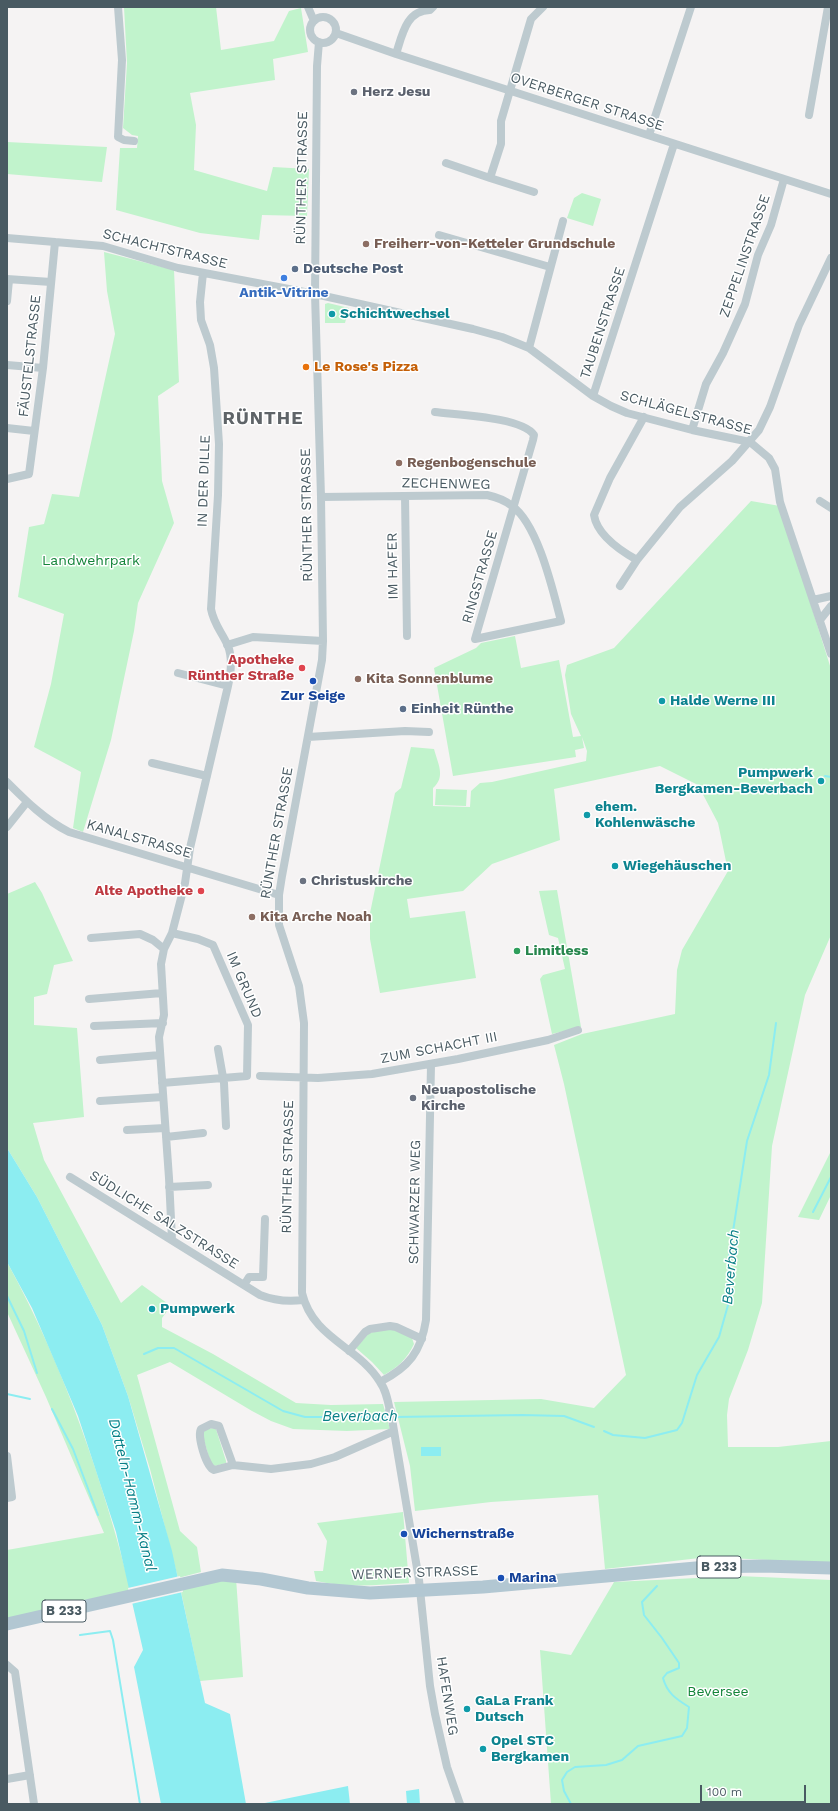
<!DOCTYPE html>
<html>
<head>
<meta charset="utf-8">
<style>
  body { margin:0 }
  #map { position:relative; width:838px; height:1811px; overflow:hidden; background:#f5f3f3; font-family:"Work Sans",sans-serif }
  canvas { display:block }
  .frame { position:absolute; inset:0; border:8px solid #495a62; pointer-events:none }
  .scale { position:absolute; left:700px; top:1785px; width:106px; height:18px; box-sizing:border-box; border:2px solid #495a62; border-top:0; padding-left:5px; font-size:12px; line-height:14px; white-space:nowrap; color:#495a62; -webkit-text-stroke:3px #fff; paint-order:stroke }
</style>
</head>
<body>
<div id="map">
<canvas width="838" height="1811"></canvas>
<div class="frame"></div>
<div class="scale">100 m</div>
</div>
<script>
const g = document.querySelector('canvas').getContext('2d');
g.lineJoin = 'round';
function fill(path, color) { g.fillStyle = color; g.fill(path, 'evenodd'); }
function trace(path, color, width, dash) { g.strokeStyle = color; g.lineWidth = width; g.lineCap = dash ? 'butt' : 'round'; g.setLineDash(dash || []); g.stroke(path); }
function write(font, color, halo, rows, align = 'center') {
  g.font = font + ' "Work Sans",sans-serif'; g.lineWidth = 3; g.setLineDash([]); g.textBaseline = 'middle'; g.strokeStyle = halo; g.fillStyle = color; for (const [text, x, y, turn = 0] of rows) {
    g.save(); g.translate(x, y); g.rotate((+turn || 0) * Math.PI / 180); g.textAlign = isNaN(turn) ? turn : align; if (halo) g.strokeText(text, 0, 0); g.fillText(text, 0, 0); g.restore();
  }
}
fill(new Path2D(`
  M124,7H216L221,50L274,41L289,11L301,8L308,52L273,59L275,80L190,93L196,125L194,170L267,191L273,167L309,169L307,216L262,215L259,240L200,233L116,210L120,148H137L138,136L132,135L123,128L127,63Z
  M7,142L107,147L102,182L7,174Z
  M582,193L601,199L593,226L567,218L574,198Z
  M104,252L174,270L179,382L158,396L162,481L174,523L138,603L134,631L111,740L83,832L73,828L81,772L34,747L51,684L64,614L18,597L29,527L44,524L52,494L79,497L115,334L107,291Z
  M328,303L349,308L345,323H325V304Z
  M751,501L780,506L831,669V935L805,995L772,1146L762,1303L748,1350L729,1399L727,1415L728,1447H778L831,1441V1563L708,1557L605,1569L598,1495L491,1502L415,1511L410,1466L394,1402L541,1399L594,1408L626,1375L564,1084L554,1045L582,1034L675,1014L677,970L682,950L728,871L718,823L698,785L660,766L554,789L560,840L492,864L463,891L407,899L410,918L465,911L476,978L380,993L370,939V913L395,793L401,788L411,747L434,749C438,764 446,777 433,788V806L470,807L471,791L480,783L492,782L586,761L587,751L582,737L584,748L575,750L576,757L453,776L434,668L476,648L481,643L515,636L521,668L559,660L573,737L581,736L571,714L565,675L567,665L614,648Z
  M436,789L467,790L466,806L435,805Z
  M35,882L42,893L73,961L54,965L47,994L34,997V1025L77,1028L84,1117L33,1123L44,1160L121,1303L142,1285L171,1306L162,1318V1327L213,1354L296,1403L331,1405L383,1404L390,1429L347,1431L293,1429L271,1421L252,1411L170,1362L137,1375L180,1531L197,1547L201,1572L178,1578L150,1469L128,1396L102,1325L37,1197L7,1148V894Z
  M557,890L581,1027L552,1034L540,979L543,975L565,969L558,938L549,935L539,891Z
  M831,1151V1195L819,1220L798,1217Z
  M7,1262C65,1368 104,1483 133,1600L7,1619V1550L104,1533L46,1397L7,1312Z
  M394,1328L412,1338L414,1344C407,1359 398,1367 384,1375L372,1362L356,1348L369,1333Z
  M212,1428L216,1429L226,1461V1463L215,1466L211,1464L203,1437L204,1430Z
  M403,1512L409,1583C378,1585 346,1588 316,1581L314,1571H323L327,1541L317,1523Z
  M738,1576L831,1580V1804H551L540,1650L571,1655L614,1582Z
  M236,1578L243,1677L200,1681L180,1587Z`), '#c1f3cc');
fill(new Path2D(`
  M7,1148L37,1197L102,1325L128,1396L172,1551L205,1703L230,1714L246,1804H161L134,1667L143,1650L116,1532L78,1416L32,1308L7,1262Z
  M421,1447H441V1456H421Z
  M348,1786L350,1804H260Z
  M419,1789L420,1804H407L406,1791Z`), '#8cedf1');
fill(new Path2D(`
  M180,1576L183,1592L131,1604L128,1588Z`), '#f5f3f3');
trace(new Path2D(`
  M825,776L831,777
  M813,1212L831,1177
  M7,1296L24,1331L37,1373
  M144,1354L158,1348H174L283,1411L305,1417H389
  M7,1394L30,1399
  M52,1409L73,1449L98,1515
  M395,1417L522,1415L564,1416L594,1427
  M604,1431L613,1435L645,1438L677,1430L682,1423L697,1375L719,1337L730,1298L729,1257L747,1141L769,1075L776,1023
  M80,1635L110,1631L113,1640L140,1804
  M571,1804L564,1791L562,1780L567,1772L575,1767L606,1765L622,1760L638,1746L682,1736L687,1728L689,1707C676,1699 667,1693 663,1678L667,1673L679,1668V1663L662,1638L644,1615L642,1602L657,1586`), '#8cedf1', 2);
trace(new Path2D(`
  M118,7L122,60L118,137L124,140L134,141
  M308,7L314,21
  M310 30a13 13 0 1 1 26 0a13 13 0 1 1-26 0Z
  M336,33L396,54L831,194
  M319,42L317,66L315,294L321,497L323,641L322,660L282,876L279,895V925L299,986L304,1023L302,1293C313,1339 358,1346 380,1382C386,1390 388,1401 390,1411
  M396,54C402,36 406,10 430,10L433,7
  M809,115L828,7
  M649,135L691,7
  M446,163L490,178L501,144V121L531,19L543,7
  M490,178L534,192
  M439,235L550,267
  M7,238L103,246L178,268L315,294L473,329L502,337L529,348L593,396L611,406L627,413L692,430L750,442L769,458L775,469L780,502L831,654
  M7,279L51,282
  M7,301L9,280
  M529,348L563,221
  M7,365L43,368
  M593,396L674,144
  M7,428L34,431
  M692,430L706,384L723,353L745,304L758,255L771,225L784,179
  M7,479L29,474L43,368L55,242
  M405,496L407,636
  M321,497L487,495C496,497 505,500 512,506C538,524 553,591 561,621L475,639L533,440L534,435C522,417 457,415 435,412
  M820,501L831,508
  M637,560C621,551 597,535 594,515L610,478L644,417
  M620,586L637,560L680,507L732,461L759,430L770,407L799,325L831,258
  M813,600L831,596
  M820,620L831,606
  M227,645L253,637L323,641
  M178,673L228,686
  M308,737L405,731L429,732
  M152,763L207,776
  M7,782C26,801 45,820 69,832L279,895
  M7,827L27,802
  M91,938L140,934L153,940L164,949
  M89,999L162,993
  M94,1026L163,1023
  M218,1049L224,1083L226,1126
  M100,1060L160,1055
  M260,1076L318,1078L372,1074L458,1059L548,1040L578,1030
  M162,1083L247,1076L248,1025L213,945L198,939L172,933
  M100,1101L163,1097
  M127,1130L165,1128
  M166,1137L203,1133
  M70,1177L260,1295C275,1301 287,1302 303,1300
  M169,1187L208,1185
  M172,1240L169,1178L159,1037L164,1015L161,964L164,949L172,933L185,883L190,848L228,686C231,673 233,659 228,646C222,632 214,625 211,609L218,495L219,444L214,368L210,345L201,320L200,302L203,273
  M244,1285L249,1277H263L265,1219
  M349,1351L365,1332L370,1329L390,1326L396,1327L422,1339
  M380,1382C409,1367 421,1352 426,1320L431,1065
  M392,1419L419,1580L430,1686L435,1714L447,1767L460,1804
  M7,1456L12,1497L7,1498
  M233,1465L219,1426L211,1424L201,1429C197,1436 206,1467 214,1470L233,1465L271,1469L311,1464L335,1457L394,1431
  M7,1665L15,1672L34,1804
  M7,1779L30,1775`), '#bdcacf', 8);
trace(new Path2D(`
  M390,1411L392,1419`), '#bdcacf', 10);
trace(new Path2D(`
  M7,1624L222,1575L261,1579L308,1588L370,1593L483,1587L707,1567L763,1566L831,1568`), '#b2c7d2', 13);
for (const [x, y, r, color] of [
  [354,92,4,"#6b7280"],
  [366,244,4,"#8d6e63"],
  [295,269,4,"#5c6f8a"],
  [284,278,4,"#3f7fe0"],
  [332,314,4,"#0f9aa8"],
  [306,367,4,"#e8710a"],
  [399,463,4,"#8d6e63"],
  [302,668,4,"#e0444e"],
  [358,679,4,"#8d6e63"],
  [313,681,4,"#1a4fb4"],
  [662,701,4,"#0f9aa8"],
  [403,709,4,"#5c6f8a"],
  [821,781,4,"#0f9aa8"],
  [587,815,4,"#0f9aa8"],
  [615,866,4,"#0f9aa8"],
  [303,881,4,"#6b7280"],
  [201,891,4,"#e0444e"],
  [252,917,4,"#8d6e63"],
  [517,951,4,"#2e9e5b"],
  [413,1098,4,"#6b7280"],
  [152,1309,4,"#0f9aa8"],
  [404,1534,4,"#1a4fb4"],
  [501,1578,4,"#1a4fb4"],
  [467,1709,4,"#0f9aa8"],
  [483,1749,4,"#0f9aa8"]
]) { const dot = new Path2D(); dot.arc(x, y, r, 0, 2 * Math.PI); g.fillStyle = color; g.fill(dot); trace(dot, '#fff', 1.5); }
for (const [x, y, w] of [
  [719,1567,44],
  [64,1611,44]
]) { const box = new Path2D(); box.roundRect(x - w / 2, y - 11, w, 22, 3); g.fillStyle = '#fff'; g.fill(box); trace(box, '#495a62', 1); }
write('bold 13px', '#495a62', null, [
  ["B 233",719,1567],
  ["B 233",64,1611]
]);
write('bold 14px', '#5b616d', '#fff', [
  ["Herz Jesu",362,92],
  ["Christuskirche",311,881],
  ["Neuapostolische",421,1090],
  ["Kirche",421,1106]
], 'left');
write('14px', '#495a62', '#fff', [
  ["OVERBERGER STRASSE",587,102,18],
  ["RÜNTHER STRASSE",302,178,-89],
  ["SCHACHTSTRASSE",165,249,14],
  ["ZEPPELINSTRASSE",745,256,-71],
  ["TAUBENSTRASSE",603,323,-72],
  ["FÄUSTELSTRASSE",30,356,-84],
  ["SCHLÄGELSTRASSE",686,413,15],
  ["IN DER DILLE",204,481,-88],
  ["ZECHENWEG",446,484,1],
  ["RÜNTHER STRASSE",307,515,-91],
  ["IM HAFER",393,566,-91],
  ["RINGSTRASSE",480,577,-74],
  ["RÜNTHER STRASSE",277,833,-80],
  ["KANALSTRASSE",139,839,16],
  ["IM GRUND",244,985,67],
  ["ZUM SCHACHT III",439,1048,-11],
  ["RÜNTHER STRASSE",288,1167,-89],
  ["SCHWARZER WEG",415,1202,-89],
  ["SÜDLICHE SALZSTRASSE",164,1220,32],
  ["WERNER STRASSE",415,1573,-2],
  ["HAFENWEG",447,1696,81]
]);
write('bold 14px', '#785e54', '#fff', [
  ["Freiherr-von-Ketteler Grundschule",374,244],
  ["Regenbogenschule",407,463],
  ["Kita Sonnenblume",366,679],
  ["Kita Arche Noah",260,917]
], 'left');
write('bold 14px', '#4e5e75', '#fff', [
  ["Deutsche Post",303,269],
  ["Einheit Rünthe",411,709]
], 'left');
write('bold 14px', '#366cbe', '#fff', [
  ["Antik-Vitrine",284,293]
]);
write('bold 14px', '#0d838f', '#fff', [
  ["Schichtwechsel",340,314],
  ["Halde Werne III",670,701],
  ["Pumpwerk",813,773,"right"],
  ["Bergkamen-Beverbach",813,789,"right"],
  ["ehem.",595,807],
  ["Kohlenwäsche",595,823],
  ["Wiegehäuschen",623,866],
  ["Pumpwerk",160,1309],
  ["GaLa Frank",475,1701],
  ["Dutsch",475,1717],
  ["Opel STC",491,1741],
  ["Bergkamen",491,1757]
], 'left');
write('bold 14px', '#c56008', '#fff', [
  ["Le Rose's Pizza",314,367]
], 'left');
write('14px', '#138439', '#fff', [
  ["Landwehrpark",91,561],
  ["Beversee",718,1692]
]);
write('bold 14px', '#be3a42', '#fff', [
  ["Apotheke",294,660],
  ["Rünther Straße",294,676],
  ["Alte Apotheke",193,891]
], 'right');
write('bold 14px', '#164399', '#fff', [
  ["Zur Seige",313,696,"center"],
  ["Wichernstraße",412,1534],
  ["Marina",509,1578]
], 'left');
write('bold 14px', '#27864d', '#fff', [
  ["Limitless",525,951]
], 'left');
write('italic 15px', '#098087', '#fff', [
  ["Beverbach",731,1267,-85],
  ["Beverbach",360,1417],
  ["Datteln-Hamm-Kanal",132,1495,76]
]);
g.letterSpacing = '1px';
write('bold 18px', '#5f6468', '#fff', [
  ["RÜNTHE",263,419]
]);
g.letterSpacing = '0px';
</script>
</body>
</html>
